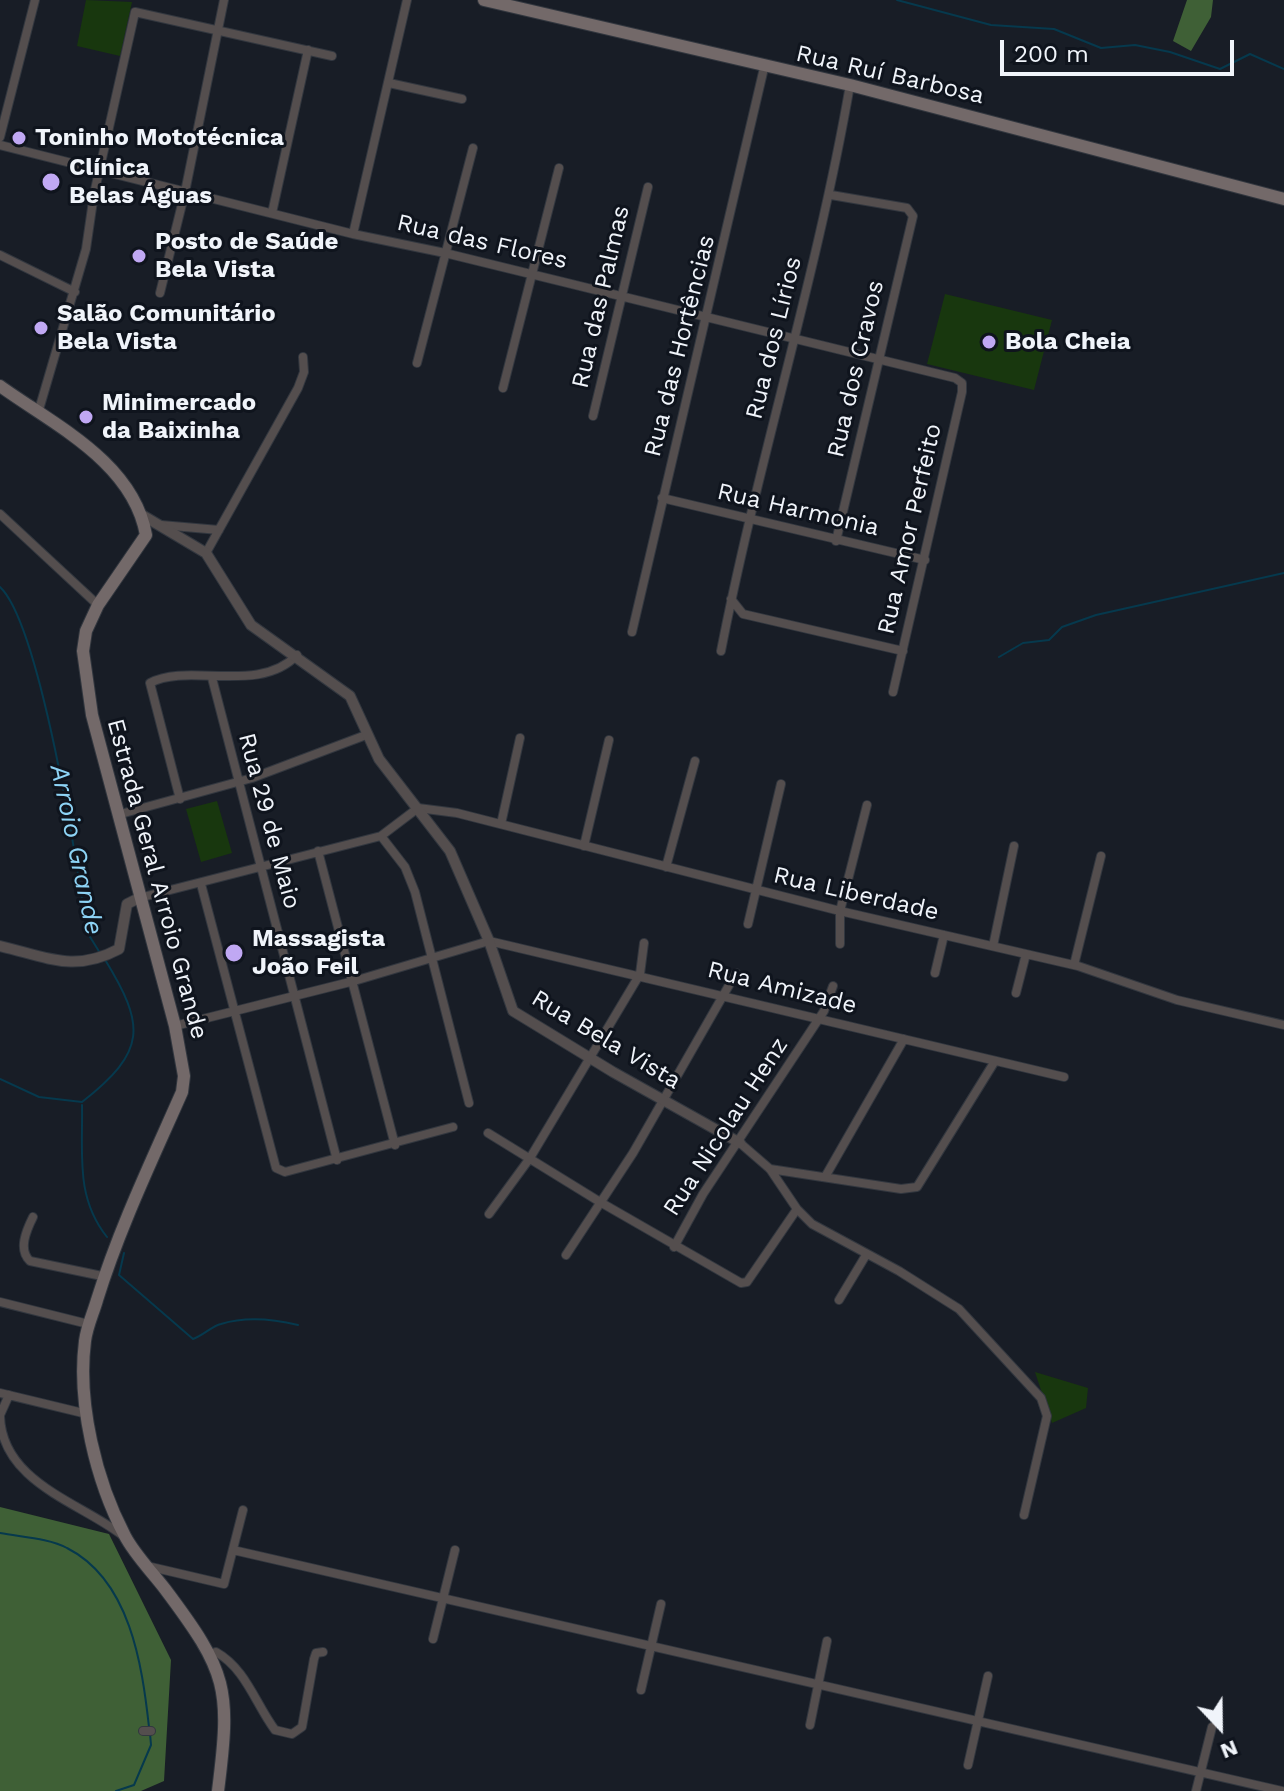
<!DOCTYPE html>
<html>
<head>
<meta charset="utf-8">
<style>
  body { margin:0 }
  #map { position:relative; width:1284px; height:1791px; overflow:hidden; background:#181d26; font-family:"Work Sans",sans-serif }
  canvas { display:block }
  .north { position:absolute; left:1180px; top:1687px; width:80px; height:80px; -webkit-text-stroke:6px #0f141d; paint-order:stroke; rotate:158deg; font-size:22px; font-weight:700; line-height:32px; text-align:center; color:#f0f4fa }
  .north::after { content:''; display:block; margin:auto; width:28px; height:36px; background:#f0f4fa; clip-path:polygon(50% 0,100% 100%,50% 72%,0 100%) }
  .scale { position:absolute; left:1000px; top:40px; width:234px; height:36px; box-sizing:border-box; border:4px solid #f0f4fa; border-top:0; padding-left:10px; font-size:24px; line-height:28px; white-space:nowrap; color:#f0f4fa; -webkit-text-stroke:6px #0f141d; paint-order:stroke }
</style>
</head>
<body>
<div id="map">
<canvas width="1284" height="1791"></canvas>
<div class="north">N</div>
<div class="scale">200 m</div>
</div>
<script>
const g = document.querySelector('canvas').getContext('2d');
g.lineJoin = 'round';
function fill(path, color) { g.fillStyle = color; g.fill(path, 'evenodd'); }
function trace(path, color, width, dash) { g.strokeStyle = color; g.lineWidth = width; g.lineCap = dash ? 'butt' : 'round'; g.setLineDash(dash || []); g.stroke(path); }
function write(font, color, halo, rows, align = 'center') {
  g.font = font + ' "Work Sans",sans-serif'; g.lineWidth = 6; g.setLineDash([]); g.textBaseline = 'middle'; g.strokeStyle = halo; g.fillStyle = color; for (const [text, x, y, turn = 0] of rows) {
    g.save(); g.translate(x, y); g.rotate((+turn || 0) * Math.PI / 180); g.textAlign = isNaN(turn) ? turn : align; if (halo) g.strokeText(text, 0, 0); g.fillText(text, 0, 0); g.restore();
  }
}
fill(new Path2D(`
  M86,0L132,2L120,56L77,46Z
  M945,294L1052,320L1034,390L927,364Z
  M217,801L232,853L201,862L186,809Z
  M1035,1372L1088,1388L1086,1408L1052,1423Z`), '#18370e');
fill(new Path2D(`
  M1187,0H1213L1211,17L1191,51L1173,41Z
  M0,1507L109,1534L171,1660L164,1781L141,1791H0Z`), '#3f6036');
trace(new Path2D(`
  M897,0L991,25L1054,29L1101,48L1135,45L1170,52L1220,69L1250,54L1284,69
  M0,587C40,624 78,869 87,932L100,953
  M999,657L1023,643L1049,640L1062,627L1096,615L1284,573
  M0,1079L39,1097L82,1102C147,1051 146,1026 104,958
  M82,1105C83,1153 75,1197 107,1237
  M124,1253L119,1275L193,1339C204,1335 212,1326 221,1324C247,1316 273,1319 298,1325
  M0,1533C20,1537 49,1538 67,1548C130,1580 142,1664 149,1727
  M116,1791L134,1785L151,1745L150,1733`), '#06394d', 2);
const minor = new Path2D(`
  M389,83L462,99
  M0,137L35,0
  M0,145L353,234L445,253L955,378L962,383V392L893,692
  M831,195L907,208L913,216L836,541
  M272,213L308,50
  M353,234L407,0
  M0,255L75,292
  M160,293L185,192L224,0
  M417,363L473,148
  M503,388L559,168
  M38,413L86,249L94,194L135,12L332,56
  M593,416L648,187
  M662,498L925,560
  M0,514L98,605
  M161,525L219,530
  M206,553L298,388L304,372L303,357
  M731,599L743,614L903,651
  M632,632L764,68
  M721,651C758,461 817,276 850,85
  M212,678L337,1160
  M180,799L150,683C188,662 259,695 297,655
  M117,815L252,778L366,735
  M501,824L520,738
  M381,836L405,867L415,892L469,1103
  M584,846L609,740
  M318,851L395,1145
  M666,867L695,761
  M201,884L276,1168L285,1172L453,1127
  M139,898L381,836L418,808L457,813L840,911L1078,966L1177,1000L1284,1025
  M748,924L781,784
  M840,944V911L867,805
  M993,946L1014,846
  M1074,965L1101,856
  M935,973L944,935
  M1016,993L1026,954
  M175,1026L354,981L489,941L1064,1077
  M488,1133L600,1202L741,1283L747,1282L797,1209
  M740,1143L770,1169L797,1209L812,1224L899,1271L959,1309L1041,1398L1047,1416L1024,1515
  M770,1169L901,1189L917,1187L995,1061
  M825,1177L904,1039
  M489,1214L530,1158L640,974L644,943
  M33,1217C26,1231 18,1250 30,1261L102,1276
  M674,1247L703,1194L824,1011L833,986
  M566,1255L633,1153L736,973
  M839,1300L866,1255
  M0,1302L88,1324
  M0,1393L87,1414
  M0,1415L9,1395
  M0,1416C2,1482 79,1502 122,1535
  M233,1550L1282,1791
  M147,1566L224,1584L243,1510
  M433,1639L455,1550
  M211,1654L216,1652C246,1669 255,1703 275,1730L292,1734L302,1727L314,1659L316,1653L323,1652
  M641,1690L661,1604
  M810,1725L827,1641
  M143,1731H151
  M968,1765L988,1676
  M1196,1791L1212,1727`);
const tertiary = new Path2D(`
  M142,515L206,553L251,625L350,696L379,759L450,851L489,941L513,1011L613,1072L740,1143
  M0,946C47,957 74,973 119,949L127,904L139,898`);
const secondary = new Path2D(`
  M484,0L850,85L1284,199
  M0,386C54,425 133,462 146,535L98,605L86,631L83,651L92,715L175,1026L184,1076L182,1092C152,1160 119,1229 97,1300C93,1314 87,1326 85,1341C77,1403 96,1481 125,1536C135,1555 152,1572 165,1589C228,1673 231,1688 218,1791`);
trace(minor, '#32373f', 10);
trace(tertiary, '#32373f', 12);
trace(secondary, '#32373f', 14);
trace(minor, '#544e4e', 8);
trace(tertiary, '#544e4e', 10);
trace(secondary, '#736969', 12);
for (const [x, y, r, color] of [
  [19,138,8,"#c0a8f3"],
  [51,182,10,"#c0a8f3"],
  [139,256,8,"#c0a8f3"],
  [41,328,8,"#c0a8f3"],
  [989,342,8,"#c0a8f3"],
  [86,417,8,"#c0a8f3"],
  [234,953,10,"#c0a8f3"]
]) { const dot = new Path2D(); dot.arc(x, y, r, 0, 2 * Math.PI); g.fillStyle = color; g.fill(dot); trace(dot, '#0f141d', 3); }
write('24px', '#f0f4fa', '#0f141d', [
  ["Rua Ruí Barbosa",890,75,13],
  ["Rua das Flores",482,242,13],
  ["Rua das Palmas",601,297,-77],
  ["Rua dos Lírios",774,338,-76],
  ["Rua das Hortências",680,346,-76],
  ["Rua dos Cravos",856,369,-77],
  ["Rua Harmonia",798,510,13],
  ["Rua Amor Perfeito",910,529,-77],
  ["Rua 29 de Maio",269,821,75],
  ["Estrada Geral Arroio Grande",157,879,75],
  ["Rua Liberdade",856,894,13],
  ["Rua Amizade",782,988,14],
  ["Rua Bela Vista",606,1040,31],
  ["Rua Nicolau Henz",726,1127,-57]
]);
write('bold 24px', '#f0f4fa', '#0f141d', [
  ["Toninho Mototécnica",35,138],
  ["Clínica",69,168],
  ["Belas Águas",69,196],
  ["Posto de Saúde",155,242],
  ["Bela Vista",155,270],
  ["Salão Comunitário",57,314],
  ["Bela Vista",57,342],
  ["Bola Cheia",1005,342],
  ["Minimercado",102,403],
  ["da Baixinha",102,431],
  ["Massagista",252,939],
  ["João Feil",252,967]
], 'left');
write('italic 26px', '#8dd3f5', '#0f141d', [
  ["Arroio Grande",76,850,78]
]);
</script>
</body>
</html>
